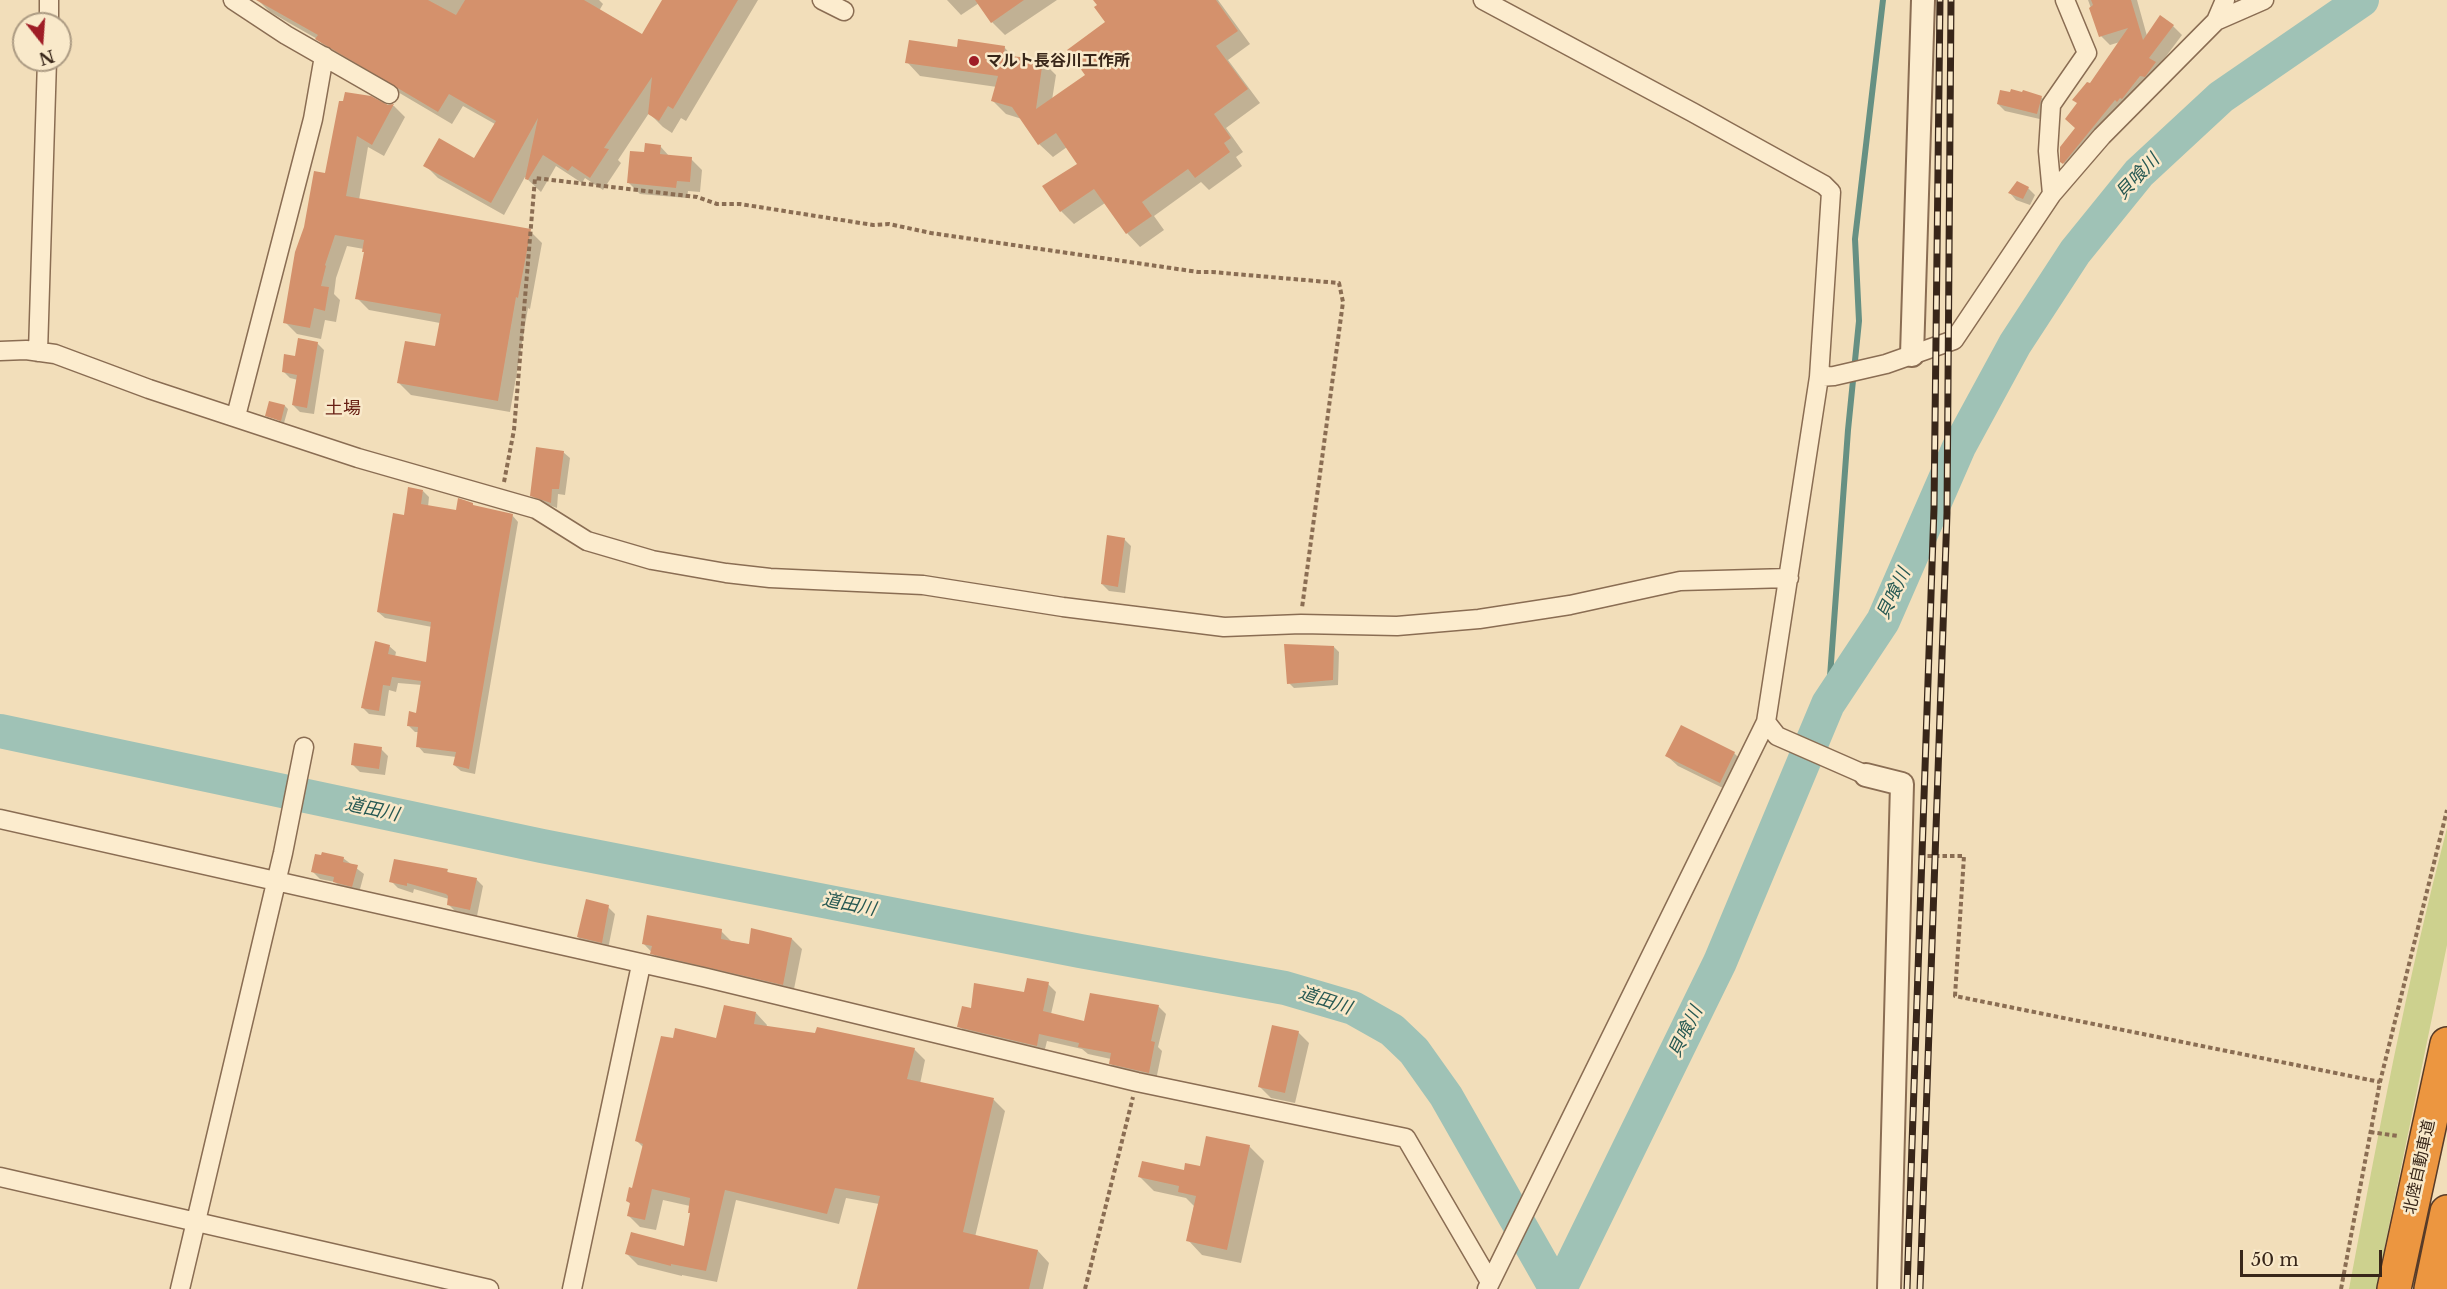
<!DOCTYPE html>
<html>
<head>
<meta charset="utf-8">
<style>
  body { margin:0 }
  #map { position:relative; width:2447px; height:1289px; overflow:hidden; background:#f2deba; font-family:"Libre Baskerville",serif }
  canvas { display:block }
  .north { position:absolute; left:12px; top:12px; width:60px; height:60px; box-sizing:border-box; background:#f9e9ca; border:2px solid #ac9b83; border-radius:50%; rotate:163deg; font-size:16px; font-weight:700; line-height:24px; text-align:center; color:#382619 }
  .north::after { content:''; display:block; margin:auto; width:21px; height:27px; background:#9f1d26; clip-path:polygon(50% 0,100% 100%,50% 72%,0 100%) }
  .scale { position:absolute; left:2240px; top:1250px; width:142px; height:27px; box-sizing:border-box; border:3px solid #382619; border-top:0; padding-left:8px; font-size:18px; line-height:21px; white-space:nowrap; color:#382619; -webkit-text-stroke:4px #f9e9ca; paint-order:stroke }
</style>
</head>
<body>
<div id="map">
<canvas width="2447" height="1289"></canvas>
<div class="north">N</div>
<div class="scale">50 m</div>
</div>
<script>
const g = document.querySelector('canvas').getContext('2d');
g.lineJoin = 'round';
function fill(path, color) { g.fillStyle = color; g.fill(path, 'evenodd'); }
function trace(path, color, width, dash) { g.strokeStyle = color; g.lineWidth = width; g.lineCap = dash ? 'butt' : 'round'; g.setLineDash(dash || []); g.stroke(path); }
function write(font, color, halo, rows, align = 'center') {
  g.font = font + ' "Libre Baskerville","Noto Sans JP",serif'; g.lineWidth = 5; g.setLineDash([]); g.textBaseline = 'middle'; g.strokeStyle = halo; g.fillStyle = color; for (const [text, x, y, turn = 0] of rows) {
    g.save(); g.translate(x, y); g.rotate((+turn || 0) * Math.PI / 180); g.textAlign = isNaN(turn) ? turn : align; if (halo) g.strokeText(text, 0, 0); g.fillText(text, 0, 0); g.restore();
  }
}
fill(new Path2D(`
  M2447,828V945L2376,1289H2349C2378,1135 2407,980 2447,828Z`), '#cdd18e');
fill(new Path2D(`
  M258,0H599L603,4L599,11L643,36L664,0H758L686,121L681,118L672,133L663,127L649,113L618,160L621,163L603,190L585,178L582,183L556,166L541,192L525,177L504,215L438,178L425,165L475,160L495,124L463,106L452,124L330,52L319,40L270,12Z
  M947,0H1057L1005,35L992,22L979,3L961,15Z
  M1095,0H1218L1250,44L1228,60L1260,103L1226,128L1243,152L1236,157L1242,166L1209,190L1201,182L1154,216L1164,230L1140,247L1127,233L1105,203L1074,224L1061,211L1079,164L1067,147L1053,157L1039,144L1022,119L1006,114L993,101L997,87L920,76L907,62L958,48L1004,47L1014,58L1042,61L1056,75L1052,100L1087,75L1108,22Z
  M2088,0H2137L2147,36L2173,26L2182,35L2158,67L2071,171L2062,161L2120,42L2110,45L2101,36Z
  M2041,97L2048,104L2044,120L2005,111L1998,104Z
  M340,102L394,106L405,117L384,156L368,147L359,200L530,231L542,243L530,309L528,308L510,412L411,395L399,383L436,348L440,323L369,310L357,298L365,253L364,249L347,246L336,278L334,294L340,300L336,322L325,320L321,339L297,334L285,322L326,174Z
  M660,146L670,157L691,159L702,170L700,192L688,191L687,198L640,194L629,183L645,154Z
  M2028,188L2035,195L2030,205L2016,200L2010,193Z
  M317,343L324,350L314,414L300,412L293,405L298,380L290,378L283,371L296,357Z
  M270,403L285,406L288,409L284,423L267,415Z
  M563,452L570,458L565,495L558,494L557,508L538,501L532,495Z
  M423,491L429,497L428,507L458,512L472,504L475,507L512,515L518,522L475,774L461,771L454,765L456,757L424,753L418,746L419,732H415L408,725L417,714L422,685L398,683L396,692L389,690L385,716L369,714L363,708L389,646L396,652L395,657L427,663L432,627L385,618L378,612L405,516Z
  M1124,539L1131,546L1125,593L1109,591L1102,584Z
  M1334,647L1339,652L1338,685L1294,688L1289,683Z
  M381,749L388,756L385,775L360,772L353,765Z
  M1734,753L1745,764L1731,792L1678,766L1667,756Z
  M343,858L364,874L359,893L342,889L335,882L320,879L313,872Z
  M447,871L450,874L476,879L483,886L477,916L455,911L448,904L449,899L414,889L413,893L398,888L391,881Z
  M608,907L615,914L608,949L585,944L578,937Z
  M721,931L731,941L750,945L792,939L802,949L793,994L662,963L643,943Z
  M1048,984L1056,992L1051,1014L1085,1022L1158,1006L1166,1014L1158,1047L1162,1051L1156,1080L1118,1071L1110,1063L1111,1059L1088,1054L1082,1049L1047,1041L1044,1053L967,1034L959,1026L973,1009L1025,994Z
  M756,1013L767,1025L766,1028L914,1049L925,1060L920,1084L994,1100L1005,1111L975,1237L1038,1251L1049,1263L1043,1289H860L879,1204L846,1198L839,1224L736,1200L717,1282L682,1275V1276L638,1265L627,1254L685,1248L692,1214L690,1206L663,1200L656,1230L640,1227L629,1216L631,1205L628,1201L634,1190L643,1147L637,1141L674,1039H717Z
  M1298,1032L1309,1043L1295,1103L1271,1098L1260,1087Z
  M1249,1146L1264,1161L1241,1263L1202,1255L1188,1240L1194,1206L1186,1198L1154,1191L1140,1177L1201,1168Z`), '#0003');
trace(new Path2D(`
  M1828,704L1848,430L1859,321L1855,239L1883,0`), '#669083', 6);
trace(new Path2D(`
  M0,731L542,846L1080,951L1285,988L1353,1008L1392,1030L1414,1051L1446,1096L1556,1289
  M1560,1289L1720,962L1828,704L1883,621L1959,447L2015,344L2075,252L2139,173L2221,97L2362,0`), '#9fc2b6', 34);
fill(new Path2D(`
  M256,0H428L456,15L465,0H584L642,34L662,0H738L673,109L668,106L659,121L648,114L652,77L604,148L609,149L590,178L572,166L568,171L543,155L528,180L525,179L538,118L491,203L423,166L439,138L474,158L496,121L449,94L438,112L315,39L318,35Z
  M975,0H1024L991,23Z
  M1093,0H1216L1238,31L1216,46L1248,89L1214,114L1231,138L1224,143L1230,152L1195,178L1188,169L1142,202L1152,216L1126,234L1094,189L1060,212L1042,186L1077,164L1056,133L1038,145L1012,107L991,101L998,76L905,63L909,40L957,47L958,39L1005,46L1004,55L1043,60L1036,109L1085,75L1067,50L1105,22L1094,7L1097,5Z
  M2091,0H2131L2143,40L2160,15L2174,25L2149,58L2156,62L2145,77L2140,76L2122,99L2120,98L2117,102L2115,100L2063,164L2060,162V147L2075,128L2065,119L2077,103L2072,100L2087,82L2090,83L2128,28L2099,37L2089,8L2093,5Z
  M2011,89L2022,92L2023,90L2042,96L2037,114L1997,104L2000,90L2010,92Z
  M345,92L371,96L388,105L394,104L372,145L357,136L346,196L531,229L518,298L516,297L498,401L397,383L405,341L435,346L441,314L355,299L364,252H362L364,240L335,235L325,265L326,266L321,286L329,287L325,311L314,308L310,328L283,323L295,252L304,227L314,171L325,173L339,101H343Z
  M645,143L661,145L660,154L692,157L690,182L677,181L676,188L627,183L630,151L644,152Z
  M2017,181L2029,187L2023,199L2008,193Z
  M298,338L318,342L307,408L292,405L297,375L282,372L284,354L295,356Z
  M269,401L285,405L281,421L265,416Z
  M536,447L564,451L559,489H552L551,503L530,496Z
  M408,487L423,490L421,504L456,510L458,498L473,503V505L513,514L469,769L453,765L456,752L416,747L418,727L407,726L409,711L416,713L421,681L392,677L390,686L383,685L379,711L361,708L375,641L390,645L388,654L426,662L431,622L377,612L393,513L404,515Z
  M1107,535L1125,538L1118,587L1101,584Z
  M1284,644L1334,646L1333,680L1287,684Z
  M1681,725L1735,752L1720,783L1665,756Z
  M354,743L382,747L379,769L351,765Z
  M322,852L344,857L343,862L358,865L352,887L333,882L334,877L311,872L315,854L321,855Z
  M394,859L448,869L447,872L477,878L470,910L447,905L448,896L446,894L407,883V886L389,882Z
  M586,899L609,905L602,943L577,937Z
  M647,915L722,929L721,939L749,944L751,928L792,938L783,985L650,954L652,946L642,944Z
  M1027,978L1049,982L1043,1011L1084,1021L1090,993L1159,1005L1151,1041L1155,1042L1149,1073L1109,1064L1111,1053L1078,1047L1079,1043L1039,1034L1037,1046L957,1027L962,1006L971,1008L974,983L1024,992Z
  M724,1005L756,1012L754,1024L815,1033L817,1027L915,1048L907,1079L994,1098L963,1232L1038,1250L1029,1289H857L880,1196L835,1188L827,1214L725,1190L706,1271L671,1264V1266L625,1254L631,1232L684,1246L690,1213H688L690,1198L652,1189L645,1220L627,1216L630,1203L626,1201L629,1187L632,1188L643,1144L635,1141L661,1036L673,1038L675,1028L716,1038Z
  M1272,1025L1299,1031L1285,1093L1258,1087Z
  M1206,1136L1250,1145L1227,1250L1186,1241L1196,1196L1178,1192L1179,1186L1138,1177L1142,1161L1184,1170L1185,1163L1200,1166Z`), '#d4916c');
const minor = new Path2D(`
  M233,0L286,35L389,94
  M822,0L844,11
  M1483,0L1692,112L1824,185L1831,192L1819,377L1766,722L1487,1289
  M2216,21L2264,0
  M49,24V0
  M2052,194L2048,151L2051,105L2087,53L2065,0
  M0,351L26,350L55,354L149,389L358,458L536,509L587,541L652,560L726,573L770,578L923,585L1063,607L1224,627L1301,624L1397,626L1479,619L1570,605L1680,581L1789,578
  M38,352L47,60
  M1819,377L1834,376L1886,364L1954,340L2052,194L2102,136L2216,21L2225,0
  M236,416L313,119L324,56
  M1766,722L1777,736L1866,775
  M0,819L703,977L1137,1082L1406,1138L1490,1282
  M0,1177L489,1289
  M180,1289L283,853L304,747
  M572,1289L641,965`);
const tertiary = new Path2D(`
  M1912,355L1923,0
  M1866,775L1902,784L1889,1289`);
const motorway = new Path2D(`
  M2394,1289L2447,1044
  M2431,1289L2447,1212`);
trace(minor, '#8a6d53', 21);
trace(tertiary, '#8a6d53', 26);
trace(motorway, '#573b28', 36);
trace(new Path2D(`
  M504,482L514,430L535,178L697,197L717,204H740L873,225L889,224L931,233L1198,272H1212L1339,283L1343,302L1302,608
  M1920,856H1964L1955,996L2380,1082
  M2370,1132L2398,1136
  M1085,1289L1133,1097
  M2341,1289L2380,1082L2447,810`), '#8a6d53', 4, [4.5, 3]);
trace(minor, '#fcecce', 18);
trace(tertiary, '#fcecce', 22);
trace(motorway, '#ec9640', 33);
const rail = new Path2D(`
  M1907,1289L1934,508L1940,0
  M1920,1289L1947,513L1951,0`);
trace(rail, '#382619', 7);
trace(rail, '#f9e9ca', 4.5, [14]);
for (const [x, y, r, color] of [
  [974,61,6,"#9f1d26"]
]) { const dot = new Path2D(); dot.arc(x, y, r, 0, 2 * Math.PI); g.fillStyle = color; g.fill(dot); trace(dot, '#f9e9ca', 2); }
write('bold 16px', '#382619', '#f9e9ca', [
  ["マルト長谷川工作所",986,61]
], 'left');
write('16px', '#382619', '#f9e9ca', [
  ["北陸自動車道",2420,1167,-78]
]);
write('italic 18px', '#275953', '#f9e9ca', [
  ["貝喰川",2138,177,-47],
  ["貝喰川",1894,594,-65],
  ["道田川",372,810,12],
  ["道田川",849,905,11],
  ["道田川",1325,1001,18],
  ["貝喰川",1686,1032,-64]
]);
write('18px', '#692115', '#f9e9ca', [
  ["土場",343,409]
]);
</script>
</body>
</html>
